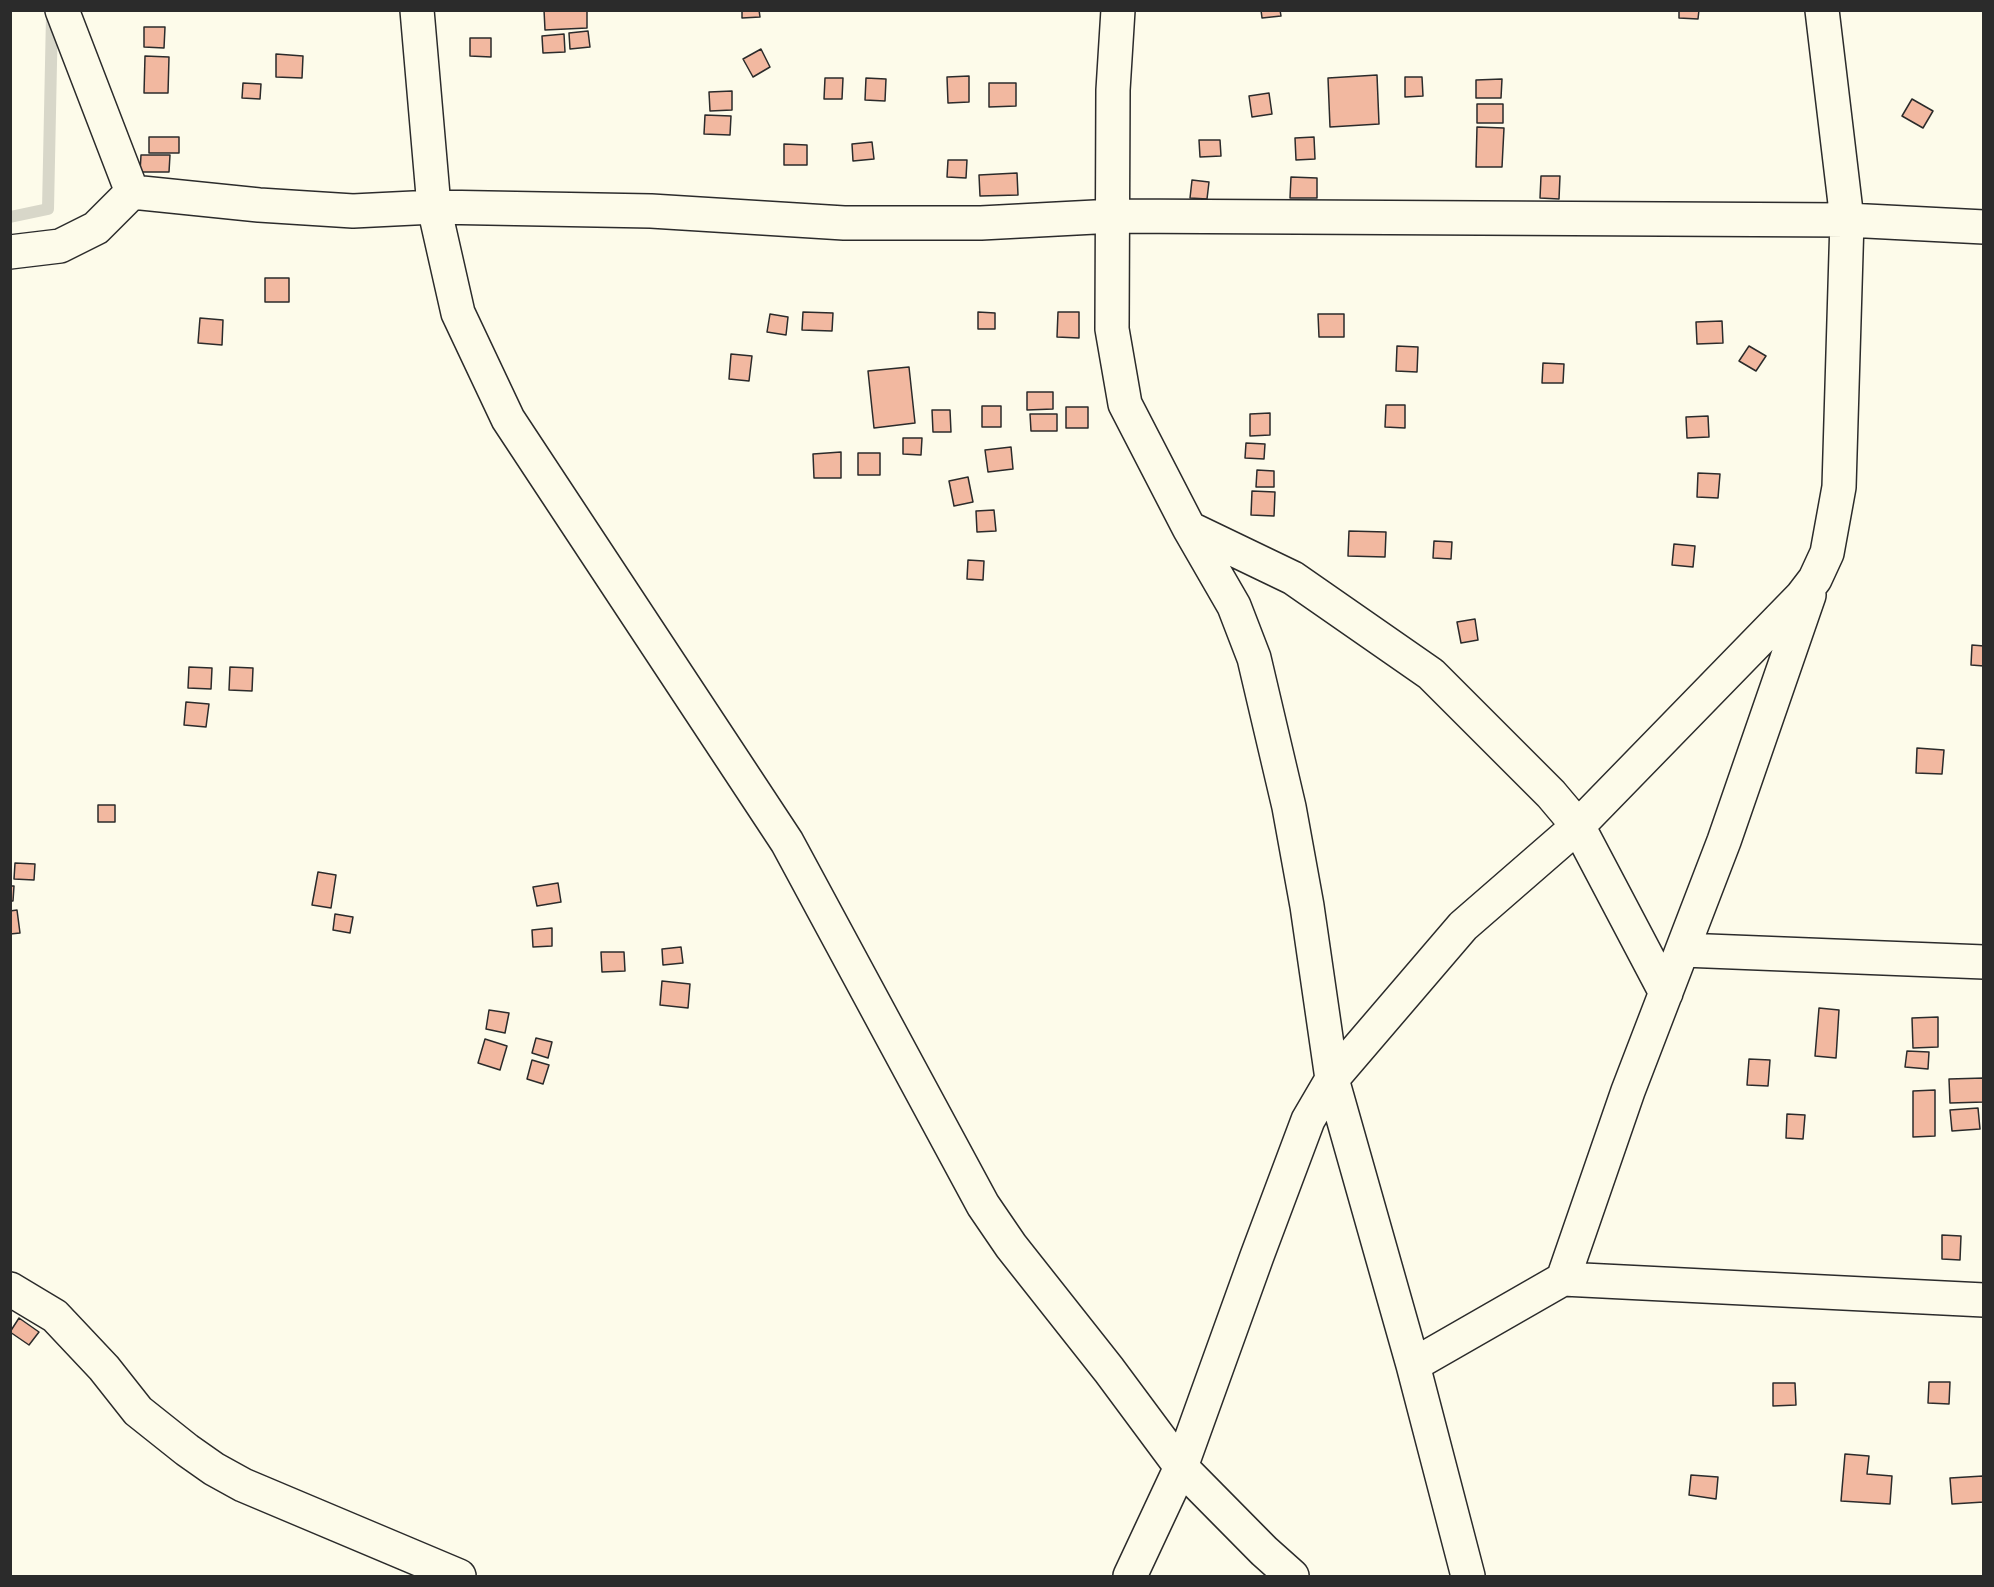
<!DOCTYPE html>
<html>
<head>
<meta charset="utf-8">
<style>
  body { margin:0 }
  #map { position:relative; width:1994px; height:1587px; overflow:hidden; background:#fdfbea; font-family:Helvetica,sans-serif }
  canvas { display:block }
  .frame { position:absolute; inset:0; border:12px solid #2b2b2b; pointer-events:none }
</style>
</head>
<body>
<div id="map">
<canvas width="1994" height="1587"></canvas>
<div class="frame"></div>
</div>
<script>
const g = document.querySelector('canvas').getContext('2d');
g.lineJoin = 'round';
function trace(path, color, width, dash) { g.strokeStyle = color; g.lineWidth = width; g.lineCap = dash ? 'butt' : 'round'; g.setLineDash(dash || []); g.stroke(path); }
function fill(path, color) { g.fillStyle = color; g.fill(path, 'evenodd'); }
trace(new Path2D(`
  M10,217L48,209L52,15`), '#d8d7c9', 12);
const building = new Path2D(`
  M544,10H587V28L545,30Z
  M742,10H759L760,17L742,18Z
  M1261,10H1280L1281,16L1262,18Z
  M1679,10H1699L1698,19L1679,18Z
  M144,27H165L164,48L144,47Z
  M588,31L590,47L570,49L569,33Z
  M564,34L565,52L543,53L542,36Z
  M470,38H491V57L470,56Z
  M761,49L770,67L753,77L743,59Z
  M276,54L303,56L302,78L276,77Z
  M145,56L169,57L168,93H144Z
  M1377,75L1379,124L1330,127L1328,78Z
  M969,76V102L948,103L947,77Z
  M1405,77H1422L1423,96L1405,97Z
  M825,78H843L842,99H824Z
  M866,78L886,79L885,101L865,100Z
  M1502,79L1501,98H1476V80Z
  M243,83L261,84L260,99L242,98Z
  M989,83H1016V106L989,107Z
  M732,91V110L710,111L709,92Z
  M1269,93L1272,114L1252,117L1249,96Z
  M1912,99L1933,111L1923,128L1902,116Z
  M1477,104H1503V123H1477Z
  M705,115L731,116L730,135L704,134Z
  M1477,127L1504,128L1502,167H1476Z
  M149,137H179V153H149Z
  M1314,137L1315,159L1296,160L1295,138Z
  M1199,140H1220L1221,156L1200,157Z
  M872,142L874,159L853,161L852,144Z
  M784,144L807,145V165H784Z
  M141,155H170L169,172H140Z
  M948,160H967L966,178L947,177Z
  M1017,173L1018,195L980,196L979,175Z
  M1541,176H1560L1559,199L1540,198Z
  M1291,177L1317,178V198H1290Z
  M1192,180L1209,182L1207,199L1190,198Z
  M265,278H289V302H265Z
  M803,312L833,313L832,331L802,330Z
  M978,312L995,313V329H978Z
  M1058,312H1079V338L1057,337Z
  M770,314L788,317L786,335L767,332Z
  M1318,314H1344V337H1319Z
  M200,318L223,320L222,345L198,343Z
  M1722,321L1723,343L1697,344L1696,322Z
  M1397,346L1418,347L1417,372L1396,371Z
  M1749,346L1766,356L1756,371L1739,361Z
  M731,354L752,356L749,381L729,379Z
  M1543,363L1564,364L1563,383H1542Z
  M909,367L915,423L874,428L868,371Z
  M1027,392H1053V409L1027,410Z
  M1386,405H1405V428L1385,427Z
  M982,406H1001V427H982Z
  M1066,407H1088V428H1066Z
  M932,410H950L951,432H933Z
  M1270,413V435L1250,436V414Z
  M1030,414H1057V431H1031Z
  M1708,416L1709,437L1687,438L1686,417Z
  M903,438H922L921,455L903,454Z
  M1246,443L1265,444L1264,459L1245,458Z
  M1011,447L1013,469L988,472L985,450Z
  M841,452V478H814L813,454Z
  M858,453H880V475H858Z
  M1257,470L1274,471V487H1256Z
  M1698,473L1720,474L1718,498L1697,497Z
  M968,477L973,502L954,506L949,481Z
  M1252,491L1275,492L1274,516L1251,515Z
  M994,510L996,531L977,532L976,511Z
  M1349,531L1386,532L1385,557L1348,556Z
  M1434,541L1452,542L1451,559L1433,558Z
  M1674,544L1695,546L1693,567L1672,565Z
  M968,560L984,561L983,580L967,579Z
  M1475,619L1478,640L1461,643L1457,622Z
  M1972,645L1984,646V666L1971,665Z
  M189,667L212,668L211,689L188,688Z
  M230,667L253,668L252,691L229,690Z
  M186,702L209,704L206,727L184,725Z
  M1917,748L1944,750L1942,774L1916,773Z
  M98,805H115V822H98Z
  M15,863L35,864L34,880L14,879Z
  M318,872L336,875L331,908L312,905Z
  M558,883L561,902L537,906L533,887Z
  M10,886H14L13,901H10Z
  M17,910L20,933L10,934V911Z
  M335,914L353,917L350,933L333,930Z
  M552,928V946L533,947L532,930Z
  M681,947L683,963L663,965L662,949Z
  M601,952H624L625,971L602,972Z
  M662,981L690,984L688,1008L660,1005Z
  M1819,1008L1839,1010L1836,1058L1815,1056Z
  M489,1010L509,1013L505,1033L486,1029Z
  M1938,1017V1047L1913,1048L1912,1018Z
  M536,1038L552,1042L548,1058L532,1053Z
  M485,1039L507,1046L500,1070L478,1063Z
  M1907,1051L1929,1052L1928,1069L1905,1067Z
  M1749,1059L1770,1060L1768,1086L1747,1085Z
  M532,1060L549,1065L543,1084L527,1079Z
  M1984,1078V1102L1950,1103L1949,1079Z
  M1935,1090V1136L1913,1137V1091Z
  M1978,1108L1980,1129L1952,1131L1950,1110Z
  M1787,1114L1805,1115L1803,1139L1786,1138Z
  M1942,1235L1961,1236L1960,1260L1942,1259Z
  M19,1318L39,1332L29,1345L10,1332Z
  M1929,1382H1950L1949,1404L1928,1403Z
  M1773,1383H1795L1796,1405L1773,1406Z
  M1845,1454L1869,1456L1867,1474L1892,1476L1890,1504L1841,1501Z
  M1691,1475L1718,1477L1716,1499L1689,1495Z
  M1983,1476L1984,1502L1952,1504L1950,1478Z`);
fill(building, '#f2b8a0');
trace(building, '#2b2b2b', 1.5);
const minor = new Path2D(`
  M62,10L132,192L259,205L353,211L434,207L458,313L508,419L787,842L983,1205L1011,1246L1109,1370L1181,1467L1264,1551L1292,1576
  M417,10L434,207L651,211L844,223H981L1114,216L1847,220L1984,227
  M1118,10L1113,90L1112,329L1125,404L1189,528L1234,606L1254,658L1289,807L1307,906L1332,1079L1413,1365L1468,1576
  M10,252L60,246L96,228L132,192
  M1189,528L1293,578L1431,674L1551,794L1578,826L1666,993
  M1683,950L1984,962
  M1563,1279L1628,1091L1724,841L1809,595
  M10,1289L55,1316L104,1368L138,1411L187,1450L214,1469L243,1485L459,1576
  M1413,1365L1563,1279L1984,1300
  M1130,1576L1181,1467L1257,1256L1308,1120L1332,1079L1463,926L1578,826L1802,596L1815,579L1827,553L1839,487L1847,220L1822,10`);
trace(minor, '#2b2b2b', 36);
trace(minor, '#fdfbea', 33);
</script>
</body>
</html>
